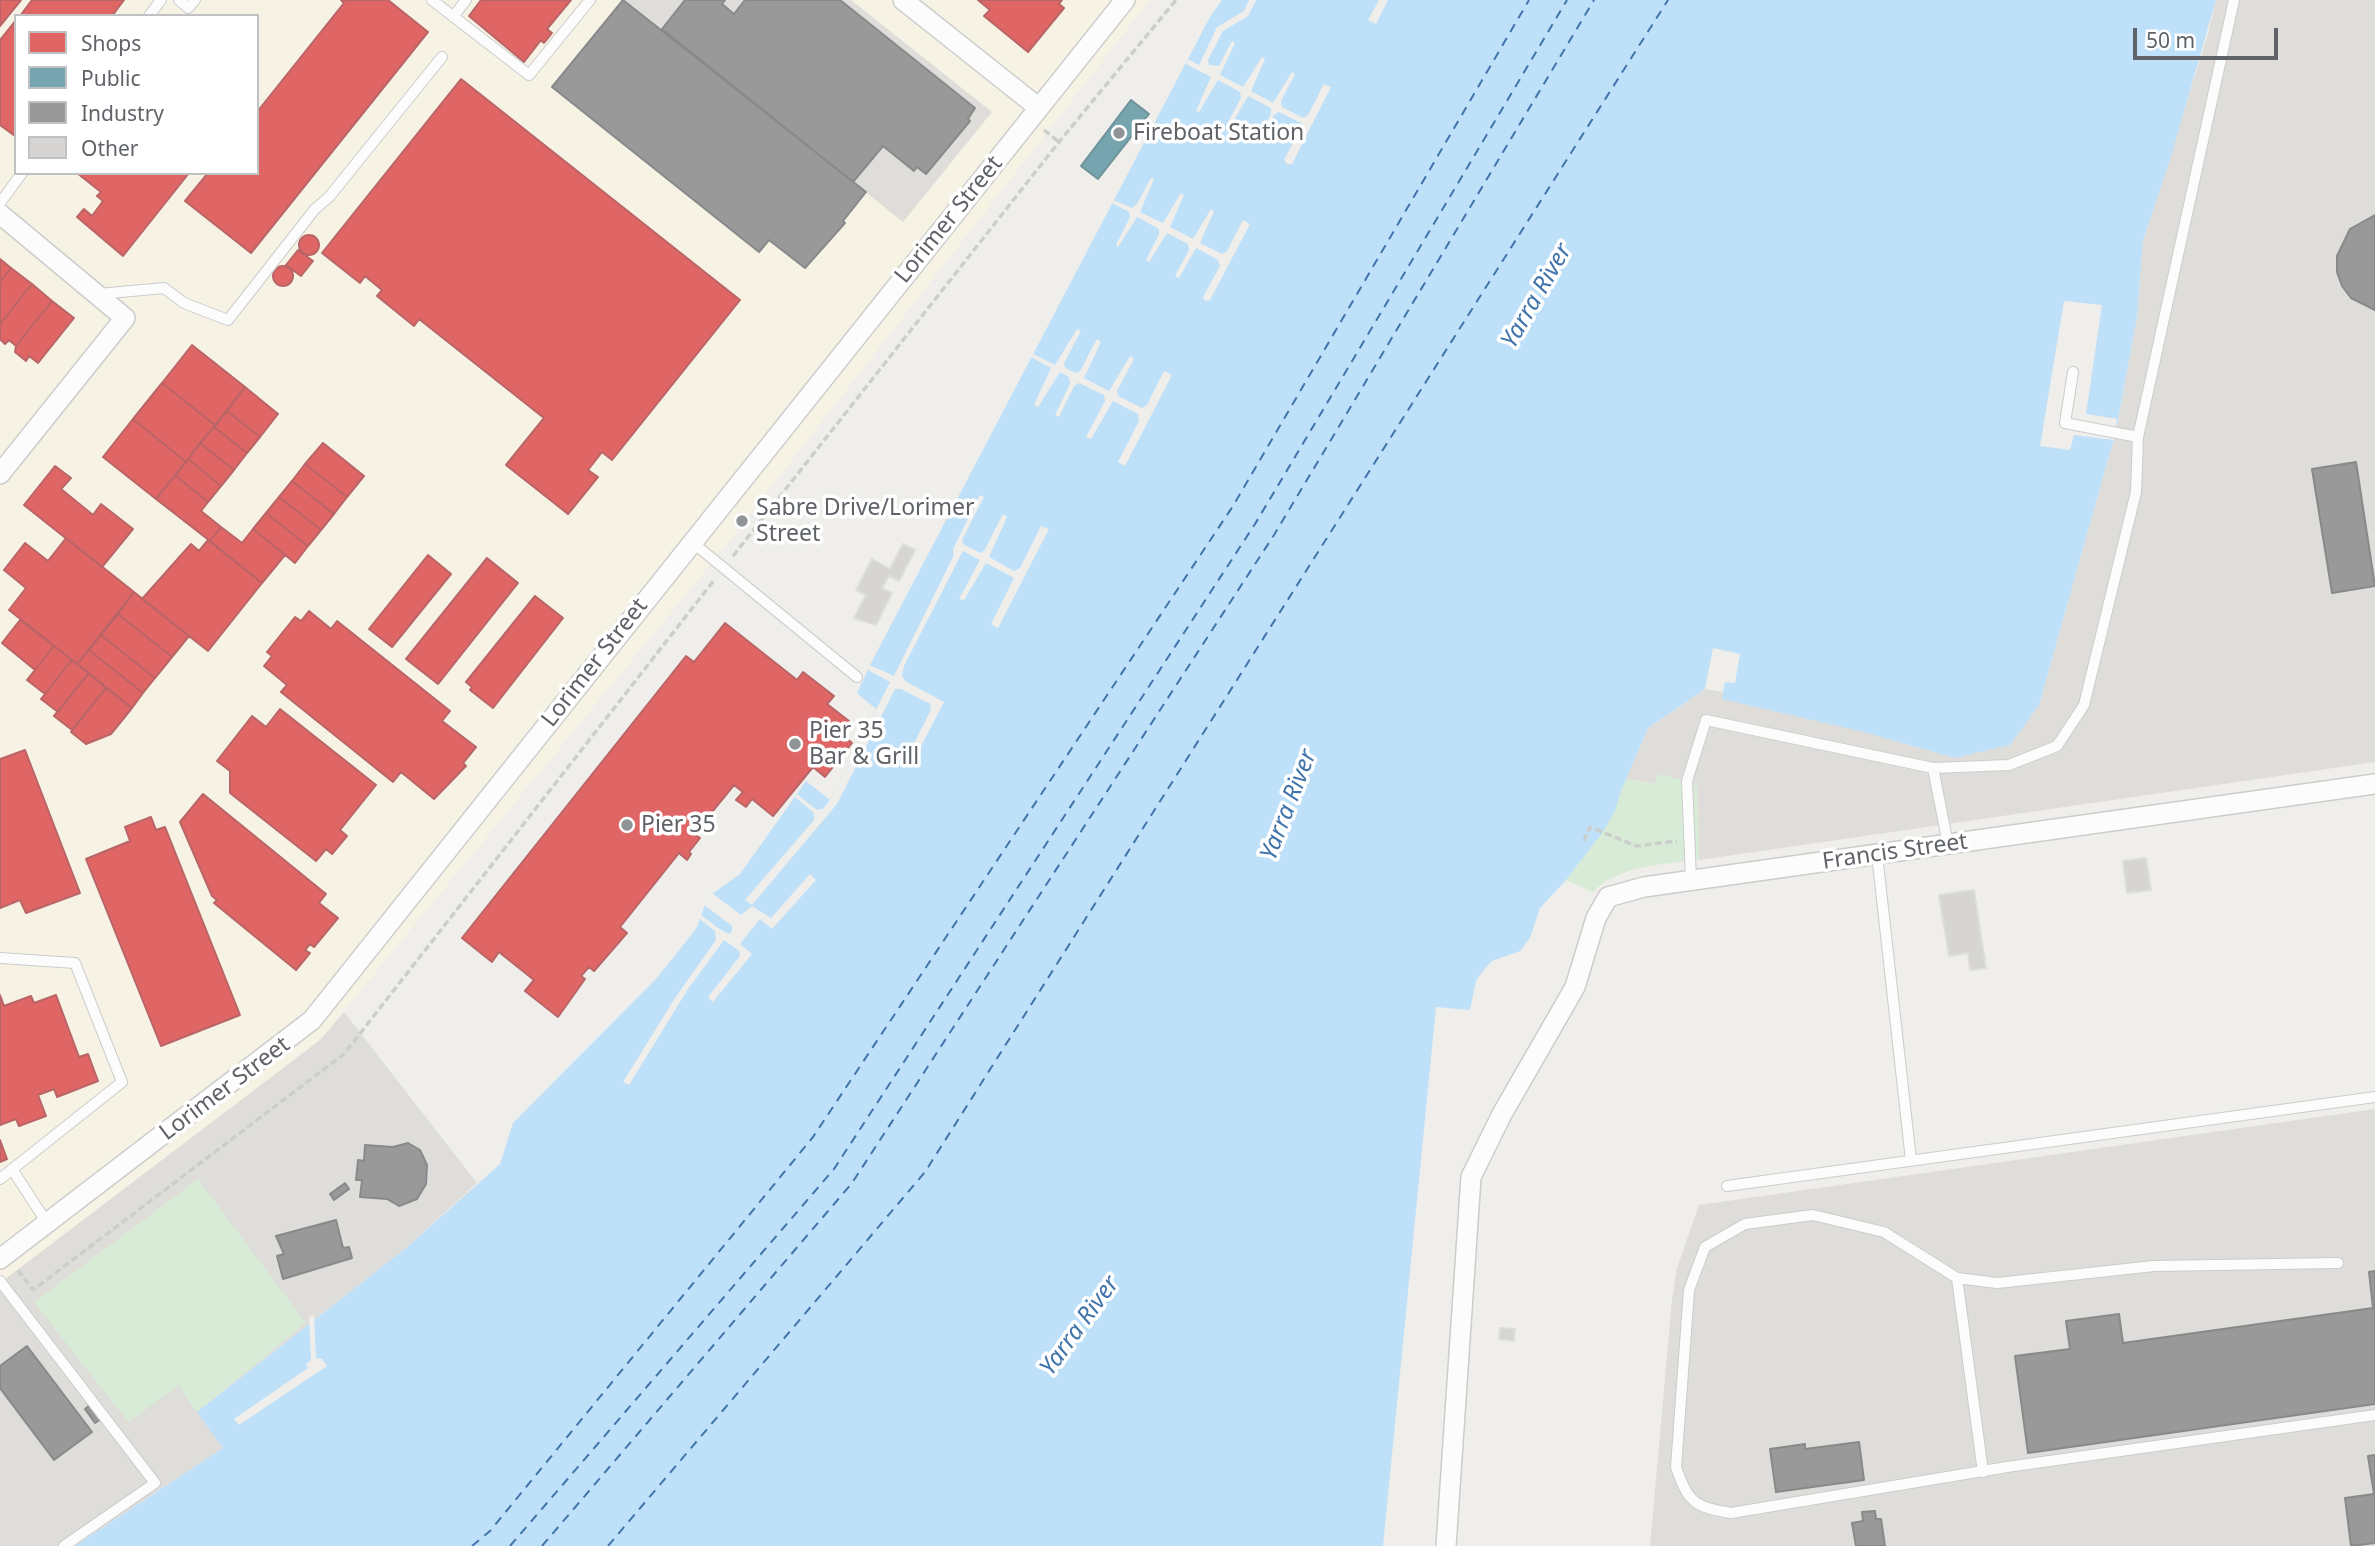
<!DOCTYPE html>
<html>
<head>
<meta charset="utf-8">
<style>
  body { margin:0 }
  #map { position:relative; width:2375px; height:1546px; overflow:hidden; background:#efeeea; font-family:"Noto Sans",sans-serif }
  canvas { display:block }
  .legend { position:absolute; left:14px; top:14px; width:245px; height:161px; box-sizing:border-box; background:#fff; border:2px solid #bfc1c3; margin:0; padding:9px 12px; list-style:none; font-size:21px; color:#5f6368 }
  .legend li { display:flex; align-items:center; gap:14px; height:35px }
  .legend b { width:35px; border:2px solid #bfc1c3 }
  .scale { position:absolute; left:2133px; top:28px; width:145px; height:32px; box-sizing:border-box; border:4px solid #5f6368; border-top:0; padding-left:9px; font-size:21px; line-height:24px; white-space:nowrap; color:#5f6368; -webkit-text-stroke:5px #fff; paint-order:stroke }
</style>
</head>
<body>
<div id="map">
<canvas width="2375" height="1546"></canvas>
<ul class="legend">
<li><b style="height:19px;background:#e06666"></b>Shops</li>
<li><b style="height:19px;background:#76a5af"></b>Public</li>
<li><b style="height:19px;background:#999"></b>Industry</li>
<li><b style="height:19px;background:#d6d5d3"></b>Other</li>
</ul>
<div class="scale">50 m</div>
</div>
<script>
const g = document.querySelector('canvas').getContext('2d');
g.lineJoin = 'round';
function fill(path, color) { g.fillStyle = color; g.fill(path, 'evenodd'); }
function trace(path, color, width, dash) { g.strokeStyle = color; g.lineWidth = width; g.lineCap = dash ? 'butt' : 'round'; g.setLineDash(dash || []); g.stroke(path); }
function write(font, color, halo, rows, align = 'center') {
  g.font = font + ' "Noto Sans",sans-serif'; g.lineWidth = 7; g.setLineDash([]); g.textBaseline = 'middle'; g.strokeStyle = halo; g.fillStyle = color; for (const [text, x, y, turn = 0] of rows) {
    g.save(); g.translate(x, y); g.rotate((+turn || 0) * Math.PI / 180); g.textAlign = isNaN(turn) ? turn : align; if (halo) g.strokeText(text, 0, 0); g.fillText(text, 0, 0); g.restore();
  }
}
fill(new Path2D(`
  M0,0H1150L714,560L320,1040L0,1283ZM16,16H257V173H16Z`), '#f7f3e4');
fill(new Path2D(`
  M625,0H851L992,112L903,222Z
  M2216,0H2375V762L1699,860L1697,784H1654L1626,779L1648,728L1705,689L1713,648L1861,731L1955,758L2039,705L2116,431L2137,317L2143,240L2208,34Z
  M344,1012L477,1183L406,1248L198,1411L223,1448L75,1546H0V1283L320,1040Z
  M2375,1109V1546H1650L1672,1300L1677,1268L1699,1205Z`), '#dfddda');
fill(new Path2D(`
  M1659,774L1697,784L1699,860C1665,864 1618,865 1593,892L1566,880L1603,832L1626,779L1653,784Z
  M198,1179L306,1323L197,1412L179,1386L128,1422L34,1302Z`), '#d8ebd6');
fill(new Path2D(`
  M1222,0H2216L2172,153L2143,240L2137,317L2116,431L2039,705L2010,745L1955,758L1860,731L1722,699L1723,692L1705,689L1648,728L1621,791L1615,811L1603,832L1566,880L1540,908L1530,938L1520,951L1492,961L1482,972L1476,981L1470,1010L1436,1007L1383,1546H75L223,1448L197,1412L406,1248L500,1164L513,1123L656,979L696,929L708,897L740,874L806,781L830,800L876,709L857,693L870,665L1210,17Z`), '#bfe0f9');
fill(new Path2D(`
  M1249,0H1256L1248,16L1223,31L1208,60L1209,65L1219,66L1232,41L1235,43L1220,75L1243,87L1262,57L1265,59L1251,91L1273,103L1292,72L1295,74L1281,101L1282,107L1303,118L1308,115L1324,84L1331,87L1292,164H1287L1284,160L1303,124L1279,112L1274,115L1260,142L1257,141L1271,114V108L1248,96L1230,127L1226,126L1241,98L1240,92L1218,80L1199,112L1196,111L1211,77L1186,64L1188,59L1199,65L1217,27L1244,11Z
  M1379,0H1388L1376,24L1368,20Z
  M1151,178L1154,179L1140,212L1163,223L1181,193L1184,195L1170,227L1193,239L1211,209L1214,211L1200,243L1222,254L1227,251L1243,220L1250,224L1210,300L1205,301L1203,297L1220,266L1218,260L1196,248L1179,278L1175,276L1189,250L1188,244L1167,233L1149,262L1146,260L1159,234V229L1137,217L1118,247L1116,245L1130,217L1129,212L1112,203L1113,200L1132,208L1137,204Z
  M2064,301L2102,305L2086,414L2117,419L2114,440L2074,435L2070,450L2040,446Z
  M1077,329L1081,331L1064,363L1065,368L1076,373L1080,371L1097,339L1101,342L1084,378L1109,391L1130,356L1134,359L1117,391L1118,396L1142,408L1147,405L1164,371L1172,375L1125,466L1118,462L1139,421L1138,414L1113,401L1091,439L1086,437L1105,401L1104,395L1079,383L1074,386L1059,417L1055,415L1070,384L1069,377L1060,372L1038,407L1034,405L1051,368L1031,357L1033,354L1055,365Z
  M980,495L984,497L962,540L963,544L980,553L984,551L1003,514L1007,517L989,557L1014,571L1020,568L1041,526L1049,529L998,628L991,624L1014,578L986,563L964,600L959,599L980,560L963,551L904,666L902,676L905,681L944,702L916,756L909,753L931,710L930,704L901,689H895L837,804L752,905L745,900L814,820V813L795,797L797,794L817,810L823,809L830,800L890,682L868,670L870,665L894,676L954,555L953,549Z
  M1713,648L1740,654L1735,683L1725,682L1723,692L1705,689Z
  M810,874L816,880L772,929L760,919L740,944L752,954L713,1002L708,997L740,956L739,951L724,940L688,989L629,1085L623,1082L675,998L716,940L715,931L700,919L701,915L718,928L729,934L732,931V926L704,905L708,897L712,893L741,915L752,906L771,918Z
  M314,1315L316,1358L322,1359L327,1366L239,1425L234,1419L308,1368L306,1364L311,1360L309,1317Z`), '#efeeea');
const shops = new Path2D(`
  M0,0H21L0,26Z
  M32,0H124L112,16H20Z
  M341,0H388L428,32L251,253L185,201L208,173H257V112L344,3Z
  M481,0H571L547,29L552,33L544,43L541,40L524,62L469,16Z
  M978,0H1062L1059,4L1064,8L1028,52L984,16L990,10Z
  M16,20V135L15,136L0,125V40Z
  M461,79L740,300L612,460L602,452L588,470L598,477L568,514L506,465L544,418L419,319L414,326L377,296L382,290L365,276L360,283L322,253Z
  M77,173H189L123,256L77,217L84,209L92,216L103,201L97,196L101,192Z
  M299 245a10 10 0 1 1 20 0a10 10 0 1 1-20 0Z
  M298,250L313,261L301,276L286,265Z
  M0,259L11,268L0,282Z
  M273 276a10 10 0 1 1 20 0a10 10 0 1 1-20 0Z
  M11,268L32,284L0,324V282Z
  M32,284L52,301L16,346L9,340L5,344L0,339V324Z
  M52,301L74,318L38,363L29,356L26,361L15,352L16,346Z
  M192,345L245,387L215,425L162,383Z
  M162,383L215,425L186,462L133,419Z
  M245,387L278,414L260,437L227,411Z
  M227,411L260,437L247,453L214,427Z
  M133,419L186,462L156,499L103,457Z
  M214,427L247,453L234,470L200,443Z
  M200,443L234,470L221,486L188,459Z
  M323,443L364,476L347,497L305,464Z
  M188,459L221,486L208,502L175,475Z
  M305,464L347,497L334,514L292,481Z
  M55,466L71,478L61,489L93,515L101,504L133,529L102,567L24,505Z
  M175,475L208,502L201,511L221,527L210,541L156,499Z
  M292,481L334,514L321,530L279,497Z
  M279,497L321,530L308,546L266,513Z
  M266,513L308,546L295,563L253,529Z
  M221,527L242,543L253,529L285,555L262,583L210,541Z
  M66,538L134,592L77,664L9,610L26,588L4,570L25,543L48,561Z
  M208,540L262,583L208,651L142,599L191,544L199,551Z
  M428,555L451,574L392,647L369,629Z
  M487,558L518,583L438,684L406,659Z
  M134,592L189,636L172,657L118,614Z
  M535,596L563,618L493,708L470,690L472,687L466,682Z
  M309,611L331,629L337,621L450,711L442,721L476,747L463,763L466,766L434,799L401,772L393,782L281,692L287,685L264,666L272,656L267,652L295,617L301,621Z
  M118,614L172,657L155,678L101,635Z
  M20,620L54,646L35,670L2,643Z
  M725,623L797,680L803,672L834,696L827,704L849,721L840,733L852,743L825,777L813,767L773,816L752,799L746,807L736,800L743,792L734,785L694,834L700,838L689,852L691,854L687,860L679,853L620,927L627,933L594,971L589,967L581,976L585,979L558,1017L525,991L534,980L499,952L492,962L462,938L686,656L694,662Z
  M101,635L155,678L143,693L89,650Z
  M54,646L72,660L45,694L27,680Z
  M89,650L143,693L132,708L77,664Z
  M72,660L89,673L58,712L41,699Z
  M89,673L106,688L72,730L54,716Z
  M106,688L132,708L111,734L86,744L71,732Z
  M280,709L376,785L340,830L347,836L332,854L326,849L316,861L230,793V771L217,761L252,716L266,727Z
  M25,750L80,893L26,913L20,900L0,908V759Z
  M203,794L326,894L319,903L338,918L314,947L310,944L305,950L310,953L296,970L214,903L217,900L212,896L180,822Z
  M151,817L156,830L165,827L240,1015L161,1046L86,859L130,841L125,827Z
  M0,995L4,1006L31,996L34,1003L56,995L79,1057L88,1054L98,1081L57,1097L54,1089L38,1095L46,1116L19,1126L16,1119L0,1125Z
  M0,1140L7,1159L0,1162Z`);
fill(shops, '#e06666');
trace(shops, '#b96567', 2);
const public = new Path2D(`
  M1131,100L1149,114L1098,179L1081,166Z`);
fill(public, '#76a5af');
trace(public, '#6f919a', 2);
const industry = new Path2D(`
  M623,0L866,192L843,221L845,223L805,268L769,240L759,252L552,87Z
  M685,0H725L722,4L734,14L745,0H840L975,108L968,119L970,121L926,174L917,167L914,171L883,146L853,182L662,29Z
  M2375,215V310L2351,298L2342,286L2337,272V256L2350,229Z
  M2356,462L2375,586L2332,593L2312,469Z
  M408,1143L420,1150L427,1165L426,1184L417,1199L399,1206L387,1199L360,1197L362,1180H356L358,1160L364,1161L365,1145L393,1147Z
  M345,1183L349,1189L334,1200L330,1194Z
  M336,1220L343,1248L349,1247L352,1258L283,1279L277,1256L284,1254L276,1236Z
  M2375,1271V1404L2028,1453L2015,1356L2070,1349L2066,1321L2119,1314L2123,1343L2373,1308L2369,1272Z
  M27,1346L92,1432L54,1460L0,1388V1366Z
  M90,1405L101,1419L95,1423L85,1409Z
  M1859,1442L1864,1480L1776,1492L1770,1449L1805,1444V1449Z
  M2375,1455V1543L2351,1546L2345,1498L2374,1494L2368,1456Z
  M1875,1511L1876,1519H1881L1885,1546H1856L1852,1523L1863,1521L1862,1512Z`);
fill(industry, '#999');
trace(industry, '#88898a', 2);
trace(new Path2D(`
  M472,1546L490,1531L813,1137L1233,506L1529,0
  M510,1546L834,1169L1255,524L1567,0
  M542,1546L852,1183L1274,535L1594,0
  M608,1546L925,1172L1668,0`), '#4174aa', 2, [9, 7]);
const building = new Path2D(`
  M903,544L915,550L899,581L889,576L882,588L892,593L876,625L854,618L866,595L856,590L872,559L890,569Z
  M2146,858L2151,890L2127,893L2123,861Z
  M1974,890L1986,968L1970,970L1968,953L1949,956L1939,895Z
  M1500,1328L1515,1329L1514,1341L1499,1339Z`);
fill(building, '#d6d5d3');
trace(building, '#deddd9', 2);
const lane = new Path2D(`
  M179,0L188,8L195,0
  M432,0L529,75L590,0
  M149,16L161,0
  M453,17L466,0
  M0,203L22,173
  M99,294L164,288L184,303L228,320L315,209L329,197L442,57
  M2073,372L2065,423L2138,437
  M692,542L857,677
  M1933,768L1948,844
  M1877,854L1911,1160
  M1691,880L1687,781L1706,720L1933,768L2009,765L2057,746L2084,705L2136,492L2138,437L2234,0
  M0,958L75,963L122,1082L0,1179
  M12,1169L47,1223
  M1727,1186L2375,1097
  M2338,1263L2154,1266L1997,1283L1957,1278L1884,1232L1813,1215L1745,1224L1705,1247L1689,1290L1676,1467C1688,1503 1695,1507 1731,1513L2007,1467L2375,1415
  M1957,1278L1983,1472
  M0,1281L155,1483L64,1546`);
const street = new Path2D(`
  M903,0L1039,108
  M0,214L125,318L0,474
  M0,1259L312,1020L1125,0
  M1446,1546L1471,1177L1502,1114L1575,987L1596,918L1608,897L1644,887L2375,784`);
trace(lane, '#cbcccc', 12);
trace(street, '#cbcccc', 22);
trace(new Path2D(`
  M1044,130L1059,142
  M733,556L1059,142L1176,0
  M1584,841L1590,827L1636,846L1677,841
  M18,1270L33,1290L344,1054L715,579`), '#cacfcc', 3.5, [7, 3.5]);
trace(lane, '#fdfcfc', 10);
trace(street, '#fdfcfc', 19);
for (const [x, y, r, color] of [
  [1119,133,7,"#919496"],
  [742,521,7,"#919496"],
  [795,744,7,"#919496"],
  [627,825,7,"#919496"]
]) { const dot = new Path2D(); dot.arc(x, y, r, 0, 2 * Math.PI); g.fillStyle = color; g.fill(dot); trace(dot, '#fff', 2.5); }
write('23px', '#5f6368', '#fff', [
  ["Fireboat Station",1133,133],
  ["Sabre Drive/Lorimer",756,508],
  ["Street",756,534],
  ["Pier 35",809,731],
  ["Bar & Grill",809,757],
  ["Pier 35",641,825]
], 'left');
write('23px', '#5f6368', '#fff', [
  ["Lorimer Street",949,220,-51],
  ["Lorimer Street",595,663,-52],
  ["Francis Street",1895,852,-8],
  ["Lorimer Street",225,1089,-37]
]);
write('italic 24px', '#4174aa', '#fff', [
  ["Yarra River",1537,296,-60],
  ["Yarra River",1289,805,-69],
  ["Yarra River",1080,1326,-54]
]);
</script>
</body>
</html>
